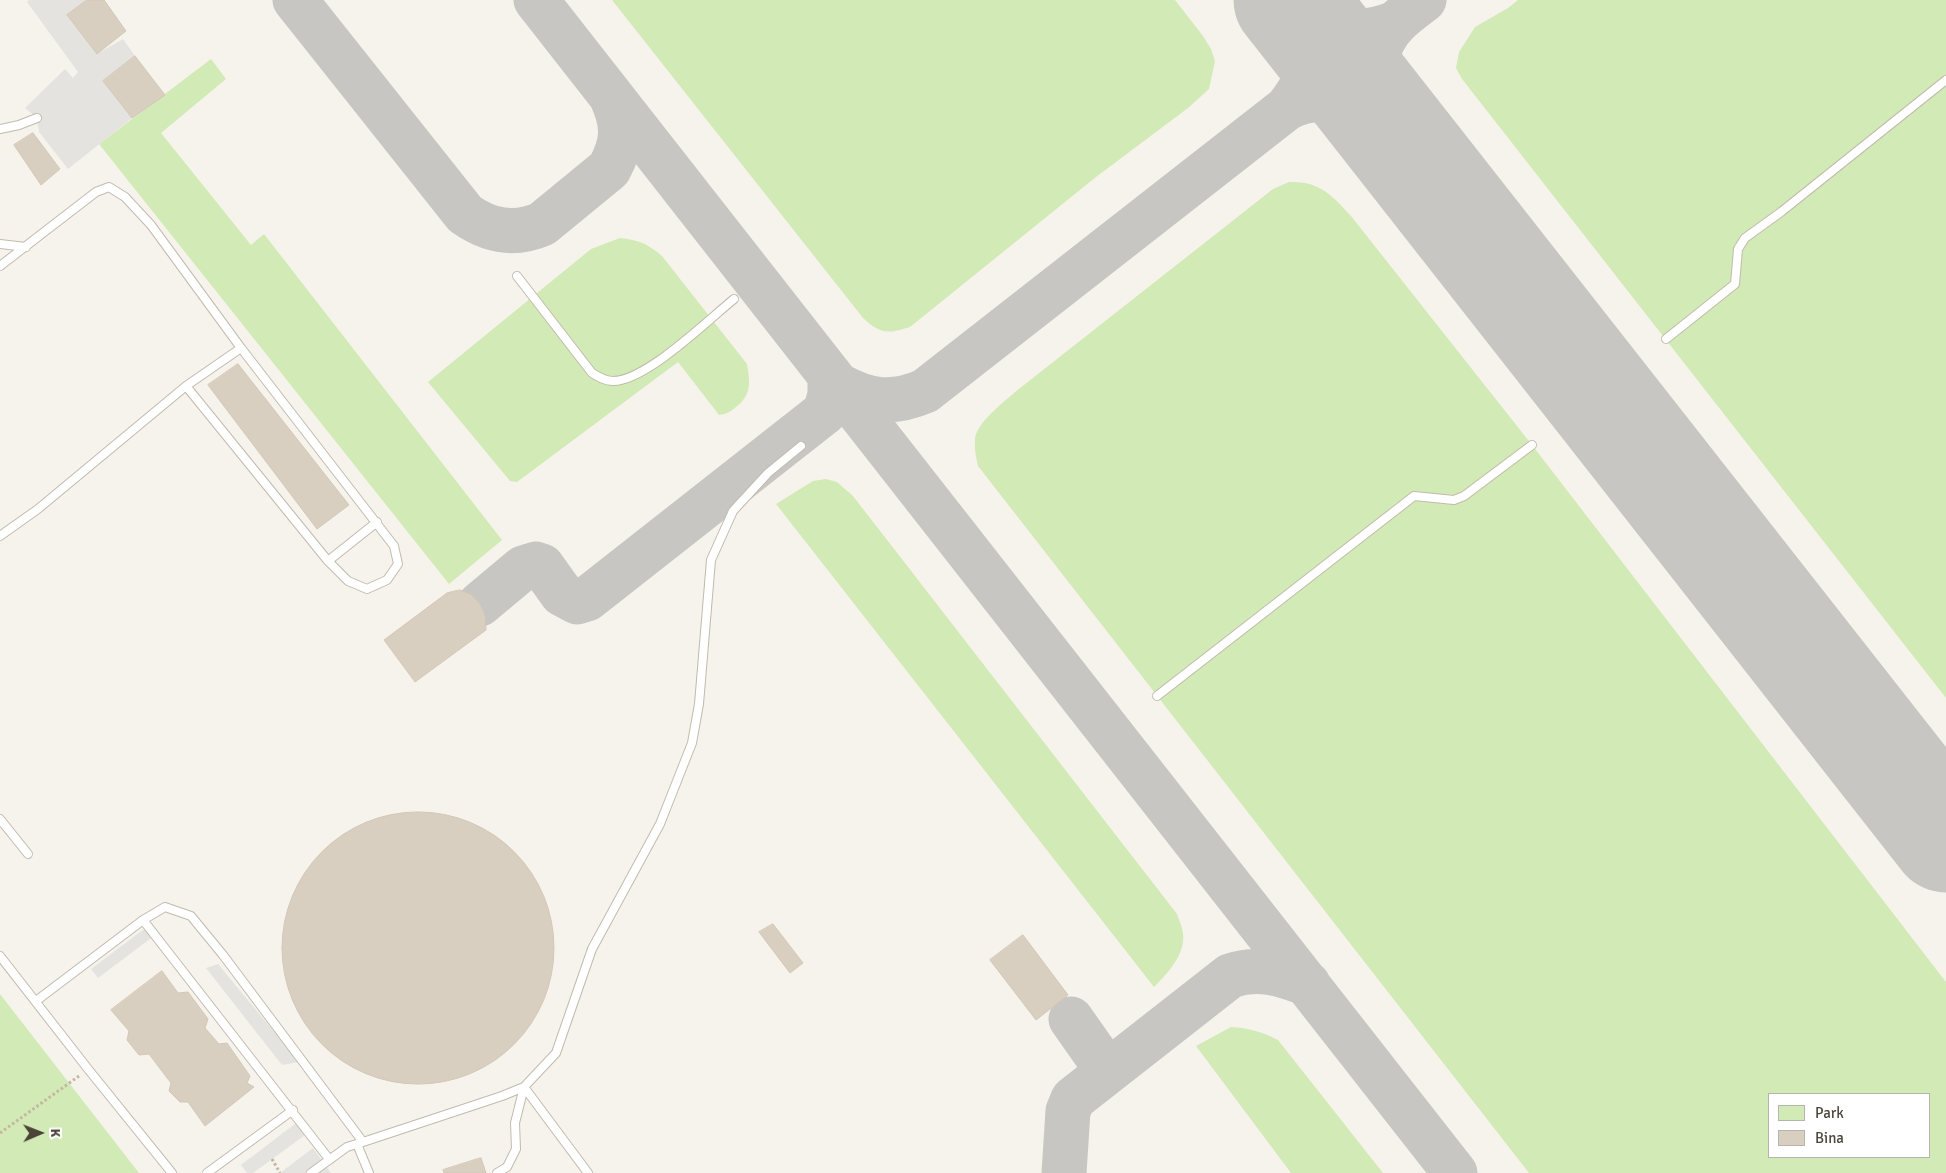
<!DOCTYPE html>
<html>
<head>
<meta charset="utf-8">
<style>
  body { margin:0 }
  #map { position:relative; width:1946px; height:1173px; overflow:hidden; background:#f6f3ec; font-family:Signika,sans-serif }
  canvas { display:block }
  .legend { position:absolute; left:1768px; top:1093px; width:162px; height:65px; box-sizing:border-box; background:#fff; border:1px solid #b7b4b0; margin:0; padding:6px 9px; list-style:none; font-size:15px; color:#4b4439 }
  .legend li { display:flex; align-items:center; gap:10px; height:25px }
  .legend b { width:25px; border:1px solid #b7b4b0 }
  .north { position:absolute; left:15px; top:1108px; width:50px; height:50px; -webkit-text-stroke:4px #fff; paint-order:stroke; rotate:89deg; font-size:14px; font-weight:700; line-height:20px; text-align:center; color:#4b4439 }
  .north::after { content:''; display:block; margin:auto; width:18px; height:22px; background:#4b4439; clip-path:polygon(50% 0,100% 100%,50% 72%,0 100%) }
</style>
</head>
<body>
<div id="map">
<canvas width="1946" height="1173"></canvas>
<ul class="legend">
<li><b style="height:14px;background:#d2eab5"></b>Park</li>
<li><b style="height:14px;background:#d8cfc1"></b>Bina</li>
</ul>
<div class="north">K</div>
</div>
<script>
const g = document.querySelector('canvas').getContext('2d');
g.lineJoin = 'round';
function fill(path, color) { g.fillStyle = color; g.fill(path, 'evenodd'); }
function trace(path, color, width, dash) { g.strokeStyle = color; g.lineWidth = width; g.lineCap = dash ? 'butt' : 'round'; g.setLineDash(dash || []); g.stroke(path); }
fill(new Path2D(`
  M612,0H1175L1203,36L1211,49L1215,61L1209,89L1188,108L1096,177L910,327C888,334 880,334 863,318Z
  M1518,0H1946V698L1462,79L1456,68L1459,52L1475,27L1508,8Z
  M211,59L226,79L161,133L251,245L264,234L502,540L449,584L99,144Z
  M1289,182C1319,181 1331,194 1351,216L1532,445L1946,982V1173H1529L978,466C976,457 974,448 975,439C977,422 1003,403 1015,392L1273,189ZM1770,1094H1930V1157H1770Z
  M620,238C639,240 648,244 662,256L747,364C750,382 752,395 736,407C730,412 727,414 719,415L678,362L517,482L510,481L428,382L591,249Z
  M826,479L837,482L853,496L1177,914C1179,920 1182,926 1183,933C1186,954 1167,974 1154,987L776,504L813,481Z
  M0,994L139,1173H0Z
  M1231,1027C1249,1028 1263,1032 1278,1040L1383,1173H1291L1196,1046Z`), '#d2eab5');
fill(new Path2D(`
  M29,0H87L67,15L97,54L123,39L135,56L103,81L132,118L68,169L39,132L37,118L25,108L65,69L73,78L78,72L27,2Z
  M152,923L158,933L98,978L91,969Z
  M218,964L299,1062L282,1065L206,968Z
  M300,1120L308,1133L253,1173H247L241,1165Z
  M313,1148L331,1173H280Z`), '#e5e3e0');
trace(new Path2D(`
  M295,0L465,214C489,231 514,236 542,224L609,169C624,142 624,124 611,96
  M536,0L1455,1173
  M1302,17C1339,32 1358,38 1396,23
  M1287,108C1293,100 1300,91 1304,81C1311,62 1306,36 1302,17
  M838,385C869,402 892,405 925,391L1287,108C1316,93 1345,100 1375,110C1373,78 1372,46 1397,22C1405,14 1415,7 1424,0
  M480,604L523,568L536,564L542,566L562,594L577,602L587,599L825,412L830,395V375
  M1071,1019L1097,1056
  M1064,1173L1068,1111L1073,1099L1230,976C1258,966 1282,974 1308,984`), '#c8c6c3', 45);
trace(new Path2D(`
  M1289,0L1946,837`), '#c8c6c3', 111);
const building = new Path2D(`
  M87,0H104L126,31L97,54L67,15Z
  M135,56L165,95L132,118L103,81Z
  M33,133L60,169L41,185L14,145Z
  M238,364L349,505L317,529L208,385Z
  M460,590L472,595L480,604L485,615L486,630L415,682L384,640L447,593Z
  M282 948a136 136 0 1 1 272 0a136 136 0 1 1-272 0Z
  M773,924L803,963L790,973L759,932Z
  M1023,935L1068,995L1036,1020L990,960Z
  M162,971L178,993L188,992L208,1019L205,1028L219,1044L227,1043L250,1076L247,1083L254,1087L205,1126L188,1102H180L169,1091L171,1083L149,1054L139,1055L127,1040L129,1031L111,1010Z
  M481,1158L486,1173H444L443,1170Z`);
fill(building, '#d8cfc1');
trace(building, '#d3c7b4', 1);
const lane = new Path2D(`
  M0,129L19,125L37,118
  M0,244L26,247
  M0,266L96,192L109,187L125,197L151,225L241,348L394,546L398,564L387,580L367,589L348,581L328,561L186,386
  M517,276L592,373C599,377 605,381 613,381C646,381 708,320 734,299
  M1666,339L1735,284L1738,249L1745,238L1781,212L1946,80
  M0,536L38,509L186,386L241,348
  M328,561L377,522
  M1157,696L1414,496L1454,500L1464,496L1532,445
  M0,819L28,854
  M143,920L329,1159
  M0,956L88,1069L172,1173
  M36,1001L143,920L165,907L191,916L223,955L363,1142L502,1096L524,1087L588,1173
  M357,1144L369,1173
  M207,1173L293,1110
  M311,1173L347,1147L363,1142
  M497,1173L507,1167L516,1149L515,1123L524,1087L556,1053L592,949L660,824L692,743L699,704L711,560L733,511L768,473L801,446`);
trace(lane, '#c2bbae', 10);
trace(new Path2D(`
  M0,1133L79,1076
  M272,1159L280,1173`), '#c4b79f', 3, [2.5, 2.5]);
trace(lane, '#fff', 8);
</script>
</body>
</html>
